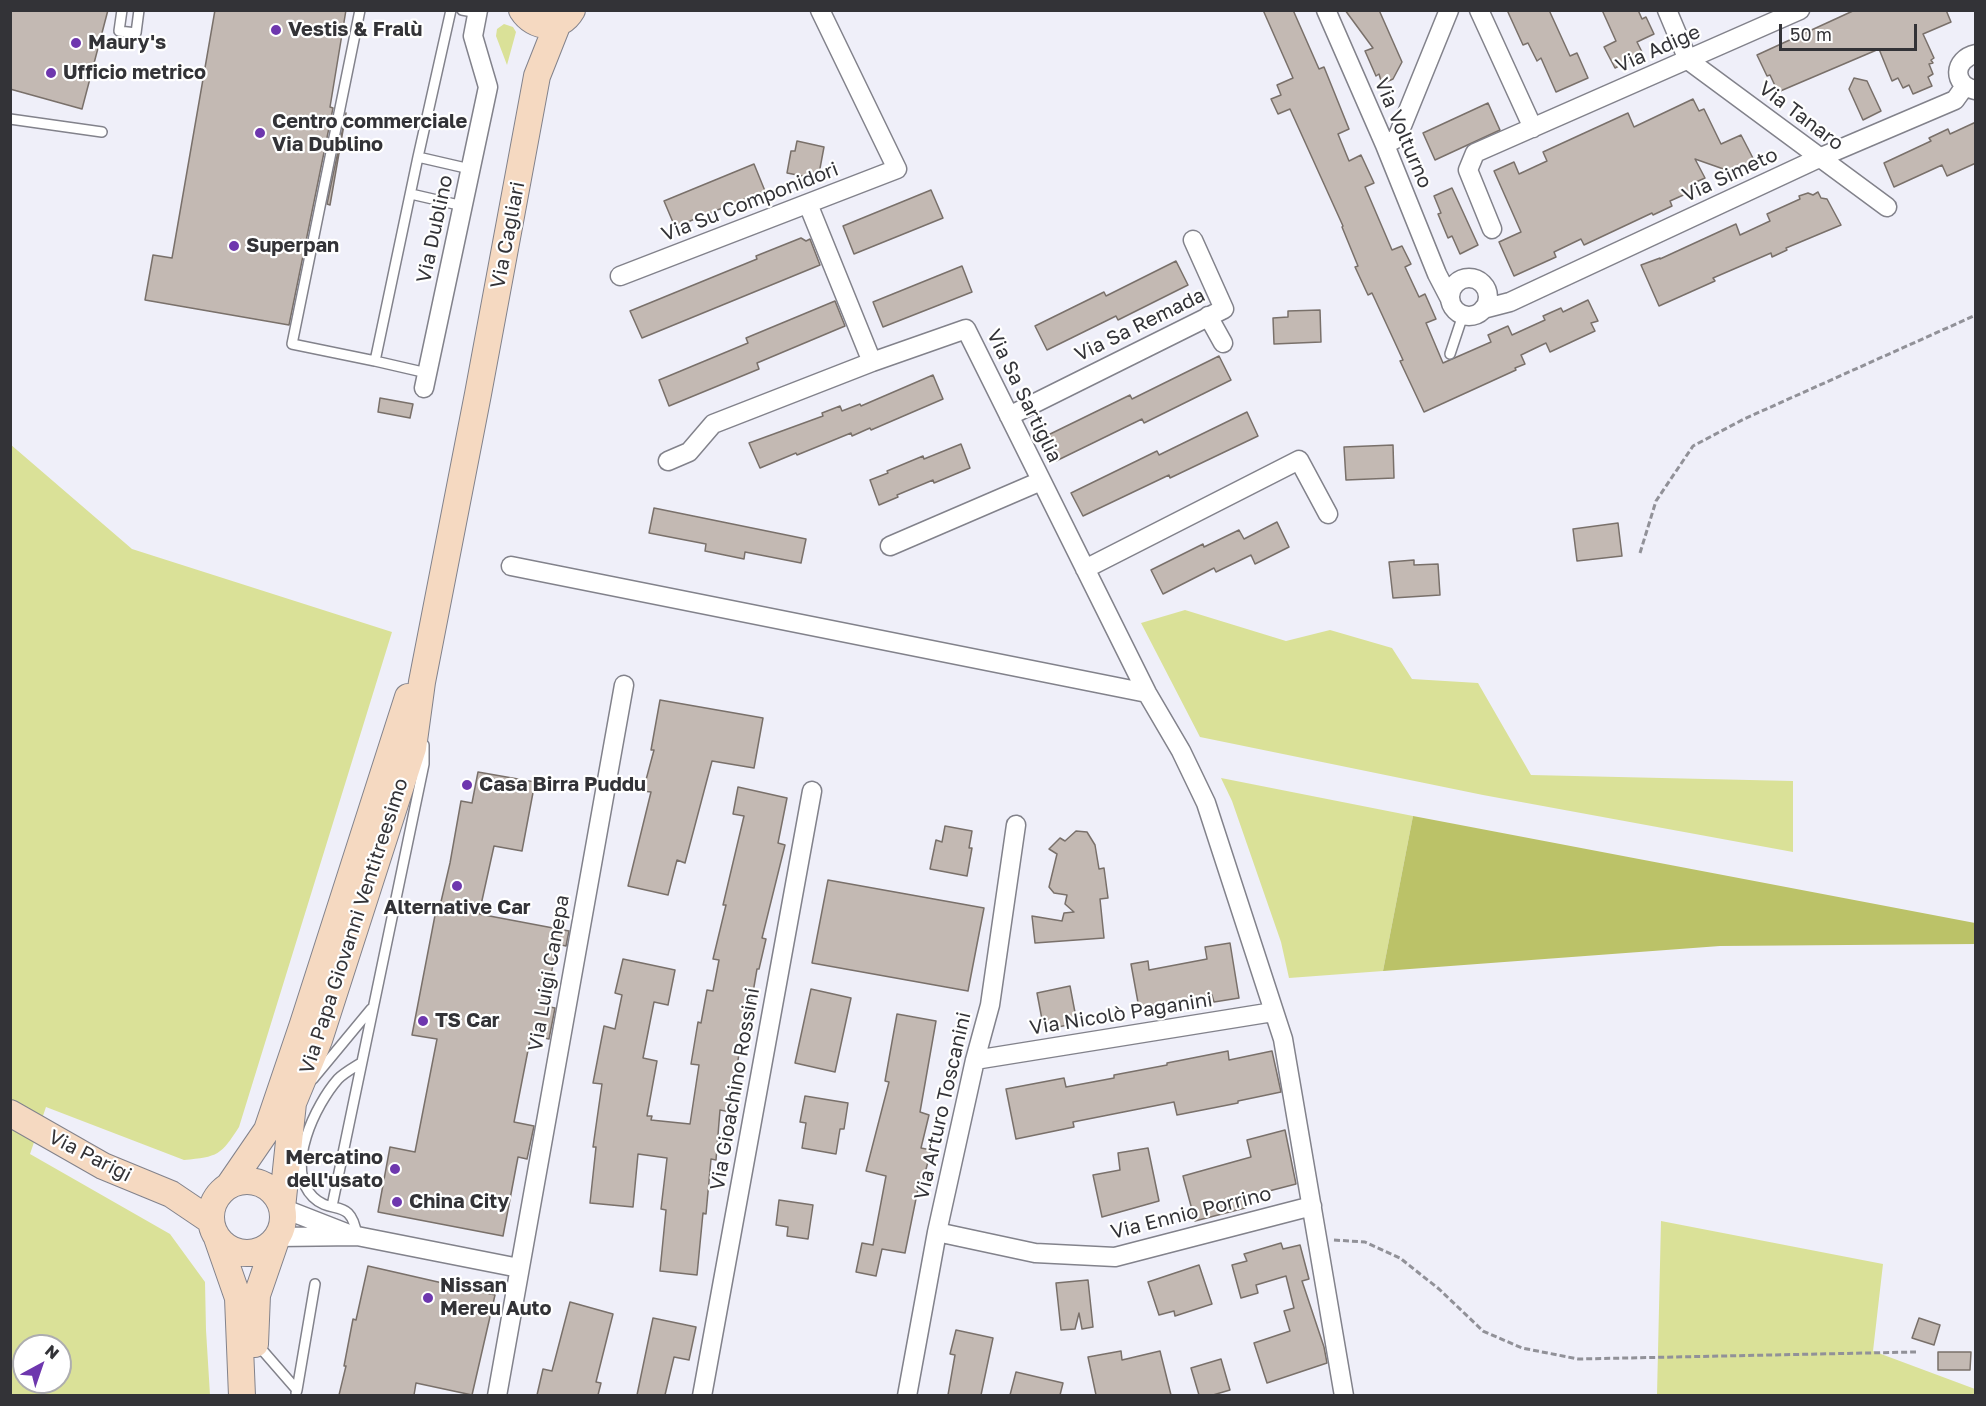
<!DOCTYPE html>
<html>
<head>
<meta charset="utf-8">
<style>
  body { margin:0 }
  #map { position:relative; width:1986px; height:1406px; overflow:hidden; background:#efeff9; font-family:"Golos Text",sans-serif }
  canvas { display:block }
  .frame { position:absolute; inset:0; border:12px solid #333337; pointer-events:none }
  .north { position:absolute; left:12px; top:1334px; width:60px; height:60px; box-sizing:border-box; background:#fff; border:2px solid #adadaf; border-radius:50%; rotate:40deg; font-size:16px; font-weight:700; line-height:24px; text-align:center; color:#333337 }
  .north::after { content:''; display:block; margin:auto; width:21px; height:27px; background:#6e37ae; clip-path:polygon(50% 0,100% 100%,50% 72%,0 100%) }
  .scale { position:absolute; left:1779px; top:24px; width:138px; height:27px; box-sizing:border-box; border:3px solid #333337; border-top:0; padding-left:8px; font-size:18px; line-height:21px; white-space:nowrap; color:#333337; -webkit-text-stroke:4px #fff; paint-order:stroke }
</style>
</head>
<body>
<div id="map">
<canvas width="1986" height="1406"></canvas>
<div class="frame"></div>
<div class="north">N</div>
<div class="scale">50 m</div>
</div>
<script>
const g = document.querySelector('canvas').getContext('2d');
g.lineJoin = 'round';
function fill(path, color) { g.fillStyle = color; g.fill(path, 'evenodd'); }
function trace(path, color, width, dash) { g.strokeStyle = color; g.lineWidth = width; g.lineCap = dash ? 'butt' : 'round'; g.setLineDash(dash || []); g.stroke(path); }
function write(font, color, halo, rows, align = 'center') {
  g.font = font + ' "Golos Text",sans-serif'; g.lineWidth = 4.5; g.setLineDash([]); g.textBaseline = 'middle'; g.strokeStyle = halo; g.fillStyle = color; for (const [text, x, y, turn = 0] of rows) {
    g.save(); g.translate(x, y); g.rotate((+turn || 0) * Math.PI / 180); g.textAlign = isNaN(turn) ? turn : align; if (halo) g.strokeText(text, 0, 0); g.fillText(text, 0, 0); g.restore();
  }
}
fill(new Path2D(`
  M504,24L513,27L516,32L507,65L496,36L497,29Z
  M10,444L132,549L392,632L239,1127C221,1155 218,1157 184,1160L46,1107L30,1154L170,1234L205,1282L206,1330L210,1395H11ZM24,1346H60V1382H24Z
  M1185,610L1286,641L1330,630L1392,648L1412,679L1478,683L1531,775L1793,781V852L1483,795L1200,737L1141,623Z
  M1221,778L1413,816L1383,971L1289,978L1281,942L1232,801Z
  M1661,1221L1883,1264L1873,1351L1975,1389V1395H1657Z`), '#dae198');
fill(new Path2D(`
  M1413,816L1975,923V944L1720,946L1383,971Z`), '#bbc268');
const building = new Path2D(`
  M10,10H108L82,109L10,89Z
  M215,10H346L330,107L333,108L289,325L145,300L153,255L172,258Z
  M1263,10H1293L1319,69L1324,67L1349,129L1338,134L1349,161L1361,155L1374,183L1365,187L1392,250L1402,246L1411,264L1405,267L1419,297L1425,294L1436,319L1426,323L1443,363L1491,342L1488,335L1508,326L1512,335L1545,320L1543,316L1561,308L1563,312L1588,300L1598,321L1591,323L1595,331L1550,352L1546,343L1521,355L1525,364L1515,368L1516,370L1424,412L1400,361L1403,360L1372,293L1368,295L1355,267L1358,266L1342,227L1343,226L1290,109L1278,114L1271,99L1281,95L1277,85L1293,78Z
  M1345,10H1379L1402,62L1393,79L1382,84L1379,74L1376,76L1365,51L1373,48Z
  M1507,10H1549L1570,56L1577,53L1588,78L1556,92L1541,58L1537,61L1528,43L1523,45Z
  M1602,10H1638L1642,19L1646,17L1654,34L1637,42L1643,54L1615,68L1604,47L1616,41Z
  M1855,10H1946L1951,22L1923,34L1934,58L1931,60L1933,63L1929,64L1933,74L1928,77L1932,86L1913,94L1909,85L1903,88L1898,78L1892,81L1879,49L1778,92L1770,75L1767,76L1757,55Z
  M1854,78L1867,81L1881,111L1863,120L1849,89Z
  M1693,99L1699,111L1704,109L1721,144L1741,135L1755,162L1732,172L1695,159L1705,178L1696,182L1699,188L1670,201L1672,206L1653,215L1652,213L1584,245L1581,239L1554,252L1556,257L1514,276L1499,242L1521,232L1494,171L1514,162L1519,174L1547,161L1543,152L1628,113L1634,127Z
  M1488,103L1500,130L1435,160L1423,133Z
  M346,113L330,205L327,204Z
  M1976,122V163L1947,176L1942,165L1894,187L1884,163L1931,141L1929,138L1948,129L1950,134Z
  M797,141L824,147L818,179L787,173L791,151H795Z
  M754,164L765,191L675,227L664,201Z
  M1452,188L1478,245L1460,254L1452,236L1448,238L1438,214L1441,213L1434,196Z
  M931,190L943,218L854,254L843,226Z
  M1818,192L1821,198L1827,199L1841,225L1786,248L1787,250L1772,257L1771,253L1713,278L1715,281L1659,306L1641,265L1660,258V259L1736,224L1740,235L1770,221L1767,214L1800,199L1799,196L1808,193L1813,195Z
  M801,238L806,241L810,239L820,265L642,338L630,311L757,259L756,256Z
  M1176,261L1188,285L1118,320L1116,316L1047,350L1035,326L1104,292L1106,296Z
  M962,266L972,292L883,327L873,302Z
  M835,301L845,326L757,363L759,369L669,406L659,380L748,343L746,338Z
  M1320,310L1321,342L1274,344L1273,318L1288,317V311Z
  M1219,356L1231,380L1144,423L1142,419L1056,461L1044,437L1130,395L1132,399Z
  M933,375L943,399L871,430L870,428L852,436L851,433L797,455L796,453L760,468L749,443L823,416L822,413L840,406L842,411L860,404L861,406Z
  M380,398L413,404L410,418L378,412Z
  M1247,412L1258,436L1170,478L1169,475L1083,516L1071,493L1157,451L1159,455Z
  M961,444L970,468L934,483L933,480L897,495L898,497L879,505L870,480L888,473L887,471L923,456L924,459Z
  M1393,445L1394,478L1346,480L1344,447Z
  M654,508L806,539L801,563L745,552L744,559L705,551L706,544L649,533Z
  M1277,522L1289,547L1255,564L1251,555L1216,572L1214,568L1163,594L1151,570L1203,544L1204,547L1239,530L1244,539Z
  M1618,523L1622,556L1577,561L1573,529Z
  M1414,560V565L1438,564L1440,595L1393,598L1389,562Z
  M660,700L763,718L754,768L712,761L685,863L677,860L668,895L628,886L651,792L643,791L654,750H651Z
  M478,772L535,782L522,851L494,846L479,914L569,931L566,946L557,944L545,1006L555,1008L549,1039L531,1035L514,1122L534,1126L527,1159L518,1157L503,1236L378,1212L390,1147L415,1152L437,1039L412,1035L437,905L440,906L450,863L461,801L472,803Z
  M738,787L787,798L778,843L785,845L762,938L766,939L759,969H757L749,1016L745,1015L730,1112L720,1110L716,1160L711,1159L706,1214L703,1213L697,1275L660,1271L666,1210L661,1209L667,1158L638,1154L633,1207L590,1203L596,1147H593L602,1084L593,1083L604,1026L615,1029L622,995L615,993L623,959L675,970L668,1005L654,1002L643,1058L657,1061L647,1116H652L651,1120L690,1124L699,1065L691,1064L698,1022L701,1023L707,990L713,991L719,960L713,959L726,905H723L744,816L733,814Z
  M945,826L972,831L969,848H972L967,876L930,869L936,840L942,842Z
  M1076,831L1087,832L1095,845L1099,869L1104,868L1108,898L1100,899L1104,938L1035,943L1032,916L1062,921L1064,913L1074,912L1065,904L1067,895L1054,893L1049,887L1057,854L1049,849L1060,838L1065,841Z
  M828,880L984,908L968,991L812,963Z
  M1230,943L1239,998L1214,1002L1212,995L1139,1008L1131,964L1148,961L1149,970L1207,959L1205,947Z
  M1070,986L1077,1023L1044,1030L1037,993Z
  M811,989L851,998L835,1072L795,1063Z
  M897,1014L936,1021L920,1112L929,1115L921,1148L931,1150L922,1185L919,1184L905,1253L882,1249L876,1276L856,1272L862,1243L873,1245L886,1176L866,1171L889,1082L885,1081Z
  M1228,1051L1229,1060L1272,1051L1281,1092L1238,1101V1103L1177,1115L1174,1102L1073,1122L1074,1127L1016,1139L1006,1089L1064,1078L1066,1087L1114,1078V1075L1167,1065V1063Z
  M805,1096L848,1103L844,1129H840L836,1154L802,1148L806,1123L800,1122Z
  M1285,1130L1296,1184L1242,1198L1245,1208L1195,1221L1183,1176L1251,1157L1247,1140Z
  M1148,1148L1159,1201L1102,1217L1093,1175L1120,1170L1118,1153Z
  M779,1200L813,1205L808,1239L787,1236L788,1227L776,1225Z
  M1281,1243L1283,1249L1300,1245L1309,1279L1302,1281L1324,1347L1327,1363L1267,1383L1254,1343L1290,1331L1284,1311L1294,1308L1286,1276L1256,1285L1258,1293L1241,1298L1232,1265L1247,1261L1244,1254Z
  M1199,1265L1212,1304L1175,1316L1174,1311L1159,1315L1148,1282Z
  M368,1266L495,1295L472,1395L416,1383L414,1395H339L346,1366H344L353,1319L356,1320Z
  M1088,1280L1093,1327L1082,1329L1079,1313L1075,1329L1061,1330L1056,1283Z
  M570,1302L613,1314L596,1382L601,1383L598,1395H537L543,1369L552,1371Z
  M653,1318L696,1327L689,1360L674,1357L665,1395H637Z
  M1919,1318L1940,1325L1934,1345L1912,1338Z
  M956,1330L993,1338L981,1395H948L955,1355L950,1354Z
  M1121,1351L1122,1360L1160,1351L1171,1395H1096L1088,1357Z
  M1938,1352H1971L1970,1370H1938Z
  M1221,1359L1230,1390L1213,1395H1199L1191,1368Z
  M1016,1372L1063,1383L1060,1395H1010Z`);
fill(building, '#c3b9b3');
trace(building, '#79706a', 1.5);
const lane = new Path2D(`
  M122,10L119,31L136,33L139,10
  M360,10L292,344L375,361
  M462,10L478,13
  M10,119L102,132
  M418,157L470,169
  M411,194L463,206
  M1450,354L1463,315
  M427,373L375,361L418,157L451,10
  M313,1079L371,1009
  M332,1206L424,764V745
  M357,1236C351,1196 332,1216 313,1197C284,1168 316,1104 338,1079C344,1073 353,1068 361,1063
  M257,1344L297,1390L296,1393
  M297,1390L315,1284`);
const street = new Path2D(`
  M1326,10L1385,145L1437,274L1450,299
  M1479,10L1533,128
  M1667,10L1688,60L1887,207
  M1975,90C1952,85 1953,59 1976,54
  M1385,145L1397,138L1449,10
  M808,204L872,362
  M1492,229L1468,170L1475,153L1800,10
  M620,276L897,169L820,10
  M1450 297a19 19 0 1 1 38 0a19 19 0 1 1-38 0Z
  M1483,309L1510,302L1819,158L1955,100L1965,86
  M1208,316L1223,343
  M424,388L488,87L473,36L478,10
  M1009,416L1224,309L1193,240
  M668,461L689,452L713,424L872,362L966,329L1147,693L1181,751L1206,803L1283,1039L1344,1396
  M890,546L1041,481
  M511,566L1147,693
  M1085,569L1299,460L1328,514
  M975,1060L1273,1012
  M282,1208L346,1233
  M937,1232L1035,1253L1115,1257L1312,1206
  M277,1237L357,1236L519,1268
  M497,1396L624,685
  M702,1396L812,791
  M907,1396L937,1232L975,1060L990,1005L1016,825`);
const secondary = new Path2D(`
  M522,10C534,29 560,31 572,10
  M10,1113L103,1166L171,1194L211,1221
  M211 1217a36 36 0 1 1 72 0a36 36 0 1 1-72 0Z
  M230,1184L267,1130L303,1024L408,697
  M282,1208L293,1103L319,1040L413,748L422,682L478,394L537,76L558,23
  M216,1235L238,1298L242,1396
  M255,1344L257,1295L277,1237`);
trace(lane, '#82828b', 12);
trace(street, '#82828b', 21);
trace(secondary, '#82828b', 28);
trace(new Path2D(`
  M1640,553L1656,501L1693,446L1744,419L1976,315
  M1334,1240L1365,1242L1400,1258L1439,1289L1483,1331L1522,1348L1578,1359L1916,1352`), '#919198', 3, [6, 3]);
trace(lane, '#fff', 9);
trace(street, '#fff', 18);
trace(secondary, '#f5d9c1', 26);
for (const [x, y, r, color] of [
  [276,30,6,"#6e37ae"],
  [76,43,6,"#6e37ae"],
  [51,73,6,"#6e37ae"],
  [260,133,6,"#6e37ae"],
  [234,246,6,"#6e37ae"],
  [467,785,6,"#6e37ae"],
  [457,886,6,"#6e37ae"],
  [423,1021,6,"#6e37ae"],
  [395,1169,6,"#6e37ae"],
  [397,1202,6,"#6e37ae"],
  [428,1298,6,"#6e37ae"]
]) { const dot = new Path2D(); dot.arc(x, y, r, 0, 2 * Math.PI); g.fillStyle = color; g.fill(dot); trace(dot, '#fff', 2); }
write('bold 20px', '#333337', '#fff', [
  ["Vestis & Fralù",288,30],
  ["Maury's",88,43],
  ["Ufficio metrico",63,73],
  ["Centro commerciale",272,122],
  ["Via Dublino",272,145],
  ["Superpan",246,246],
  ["Casa Birra Puddu",479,785],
  ["Alternative Car",457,908,"center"],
  ["TS Car",435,1021],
  ["Mercatino",383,1158,"right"],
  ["dell'usato",383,1181,"right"],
  ["China City",409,1202],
  ["Nissan",440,1286],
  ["Mereu Auto",440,1309]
], 'left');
write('20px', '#333337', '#fff', [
  ["Via Adige",1658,49,-24],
  ["Via Tanaro",1801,116,37],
  ["Via Volturno",1403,133,67],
  ["Via Simeto",1730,175,-25],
  ["Via Su Componidori",750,202,-21],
  ["Via Dublino",435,229,-78],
  ["Via Cagliari",508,235,-79],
  ["Via Sa Remada",1140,325,-26],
  ["Via Sa Sartiglia",1024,396,64],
  ["Via Papa Giovanni Ventitreesimo",354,926,-72],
  ["Via Luigi Canepa",549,973,-80],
  ["Via Nicolò Paganini",1121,1014,-9],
  ["Via Gioachino Rossini",735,1089,-80],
  ["Via Arturo Toscanini",943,1106,-77],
  ["Via Parigi",90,1156,27],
  ["Via Ennio Porrino",1191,1213,-14]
]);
</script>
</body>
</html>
